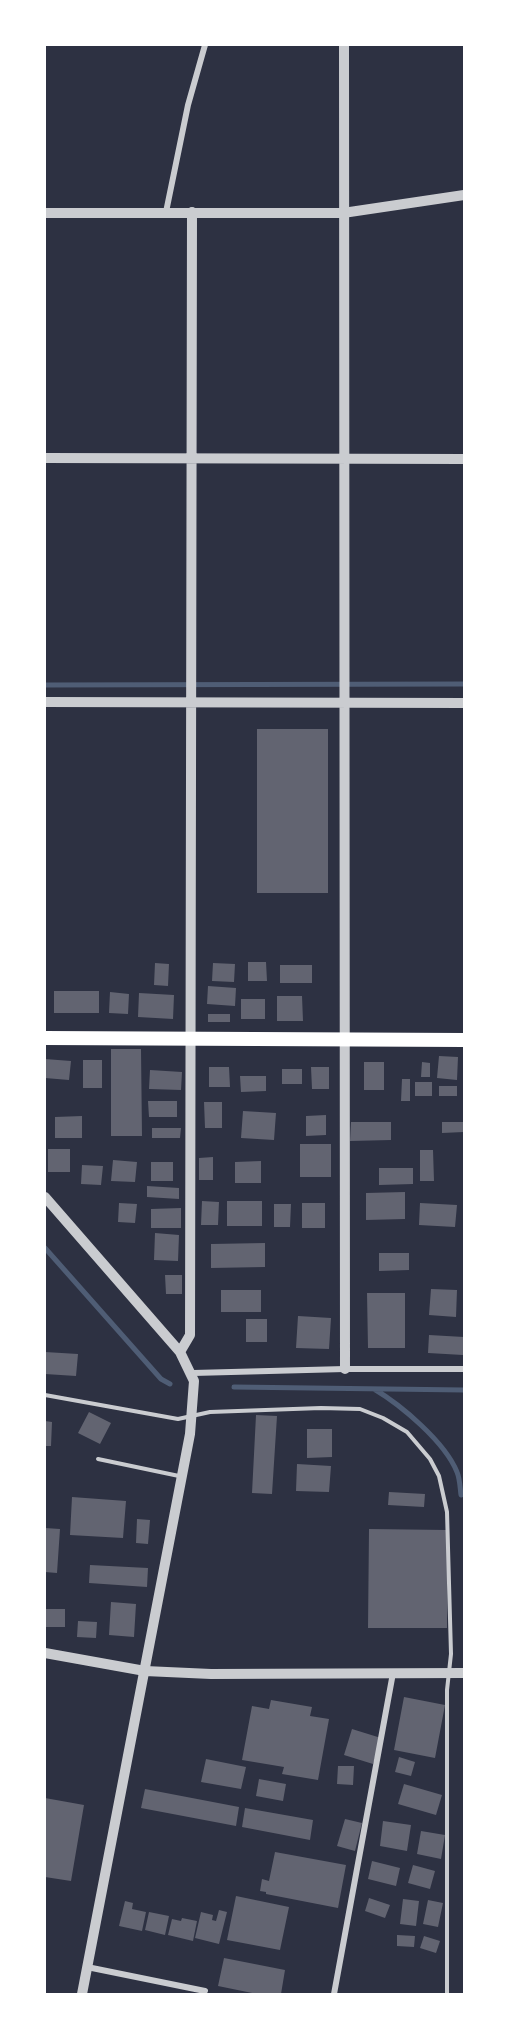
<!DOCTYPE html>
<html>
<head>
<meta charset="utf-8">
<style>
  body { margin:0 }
  #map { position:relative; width:509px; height:2039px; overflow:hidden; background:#2d3142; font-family:"Source Serif 4",serif }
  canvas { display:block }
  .frame { position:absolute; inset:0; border:46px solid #fff; pointer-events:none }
</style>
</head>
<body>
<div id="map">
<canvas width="509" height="2039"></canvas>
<div class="frame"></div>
</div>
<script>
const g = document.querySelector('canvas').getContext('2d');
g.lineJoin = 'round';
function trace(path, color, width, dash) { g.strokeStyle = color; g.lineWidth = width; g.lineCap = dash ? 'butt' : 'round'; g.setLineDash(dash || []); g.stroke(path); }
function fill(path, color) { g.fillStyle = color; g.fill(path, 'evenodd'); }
trace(new Path2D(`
  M45,685L464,684
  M45,1248L161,1379L170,1384
  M234,1387L464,1390
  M374,1389C401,1405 445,1442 457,1472C460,1479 460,1488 461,1495`), '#4f5d75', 5);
fill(new Path2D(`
  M257,729H328V893H257Z
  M248,962H266L267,981H248Z
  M155,963L169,964L168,986L154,985Z
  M213,963L235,964L234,982L212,981Z
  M280,965H312V983H280Z
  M208,986L236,988L235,1006L207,1004Z
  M54,991H99V1013H54Z
  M110,992L129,994L128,1014L109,1013Z
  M139,993L174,995L173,1019L138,1017Z
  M277,996H302L303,1021H277Z
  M241,999H265V1019H241Z
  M208,1014H230V1022H208Z
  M111,1049H141L142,1136H111Z
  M439,1056L458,1057L457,1080L437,1078Z
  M45,1059L71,1061L69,1080L45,1078Z
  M83,1060H102V1088H83Z
  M364,1062H384V1090H364Z
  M422,1062L430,1063V1077H421Z
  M209,1067H229L230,1087H209Z
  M311,1067H329V1089H312Z
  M282,1069H302V1084H282Z
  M150,1070L182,1072L181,1090L149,1089Z
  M240,1076H266V1091L241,1092Z
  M402,1079H410V1101H401Z
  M415,1082H432V1096H415Z
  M439,1086H457V1096H439Z
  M148,1101H177V1117H149Z
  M204,1102H222V1128H205Z
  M243,1111L276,1113L274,1140L241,1138Z
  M326,1115V1135L306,1136V1116Z
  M82,1116V1138H55V1117Z
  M351,1122H391V1140L350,1141Z
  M442,1122H464V1132L442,1133Z
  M152,1128H181L180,1138H152Z
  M300,1144H331V1177H300Z
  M48,1149H70V1172H48Z
  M420,1150H433L434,1181H420Z
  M213,1157V1180H199V1158Z
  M113,1160L137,1162L135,1182L111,1181Z
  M261,1161V1183H235V1162Z
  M151,1162H173V1181H151Z
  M82,1165L103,1166L101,1185L81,1184Z
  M379,1168H413V1184L379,1185Z
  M147,1186L179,1188V1199L147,1197Z
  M405,1192V1219L366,1220V1193Z
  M202,1201L219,1202L218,1225H201Z
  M227,1201H262V1226H227Z
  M119,1203L137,1204L135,1223L118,1222Z
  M302,1203H325V1228H302Z
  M420,1203L457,1205L455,1227L419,1225Z
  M274,1204H291L290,1227H274Z
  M181,1208V1228H151V1209Z
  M155,1233L179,1235L178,1261L154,1260Z
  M265,1243V1267L211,1268V1244Z
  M379,1253H409V1270L379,1271Z
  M165,1275H182V1294H166Z
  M431,1289L457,1290L456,1317L429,1315Z
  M221,1290H261V1312H221Z
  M367,1293H405V1348H368Z
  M298,1316L331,1318L329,1349L296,1348Z
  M246,1319H267V1342H246Z
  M429,1335L464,1337L463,1355L428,1353Z
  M45,1352L78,1354L76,1376L45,1374Z
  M89,1412L111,1423L100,1444L78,1433Z
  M256,1415L277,1416L272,1494L252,1493Z
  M45,1421L52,1422L51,1446H45Z
  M307,1429H332V1457L307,1458Z
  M297,1464L331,1466L329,1492L296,1491Z
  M389,1492L425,1494L424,1507L388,1505Z
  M72,1497L126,1501L123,1538L70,1535Z
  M137,1519L150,1520L148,1544L136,1543Z
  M45,1528L60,1529L57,1573L45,1572Z
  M369,1529L447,1530V1628H368Z
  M90,1565L148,1568L147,1587L89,1583Z
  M111,1602L136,1604L134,1637L109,1635Z
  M45,1609H65V1627H45Z
  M78,1621L97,1622L96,1638L77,1637Z
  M404,1697L445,1705L435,1758L394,1750Z
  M271,1700L312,1707L310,1716L329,1719L318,1780L282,1774L284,1767L242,1760L252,1706L269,1709Z
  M352,1729L381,1738L373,1764L344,1755Z
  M399,1757L415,1762L411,1776L395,1772Z
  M206,1759L246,1767L241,1789L201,1782Z
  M338,1766H354L353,1785L337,1784Z
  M259,1779L286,1784L283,1801L256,1796Z
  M404,1784L442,1795L436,1815L398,1804Z
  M145,1789L239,1807L236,1826L141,1808Z
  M45,1798L84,1805L71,1881L45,1877Z
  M245,1808L313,1820L310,1840L242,1827Z
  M345,1819L362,1823L355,1851L337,1846Z
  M383,1821L411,1825L407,1851L380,1846Z
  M421,1831L445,1835L441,1859L417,1854Z
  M275,1852L346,1865L338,1908L266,1894V1892L260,1891L262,1879L269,1881Z
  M372,1861L400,1868L396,1886L368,1879Z
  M413,1865L435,1871L430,1889L408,1883Z
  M236,1896L289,1907L280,1950L227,1940Z
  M369,1898L390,1905L385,1918L365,1911Z
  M403,1899L419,1901L416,1926L400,1924Z
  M428,1900L443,1903L438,1927L423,1924Z
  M125,1901L133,1903L132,1909L146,1912L142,1931L119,1926Z
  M219,1910L227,1912L219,1944L195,1938L201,1912L213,1915L212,1920L216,1921Z
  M149,1912L169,1916L165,1935L145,1930Z
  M182,1918L197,1921L193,1941L168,1935L172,1919L181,1921Z
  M397,1935L415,1936L414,1947L397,1946Z
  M424,1936L440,1941L436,1953L420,1948Z
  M224,1958L285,1970L281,1994H257L218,1986Z`), '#626471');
trace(new Path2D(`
  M45,1395L178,1419L210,1412L321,1408L360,1409L383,1418L407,1432L430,1459L439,1476L447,1512L451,1654L447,1690V1994
  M98,1459L179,1476`), '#caccd0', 4);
trace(new Path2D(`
  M166,212L188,105L205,45
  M193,1373L345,1369H464
  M87,1967L205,1991
  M334,1994L393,1673`), '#caccd0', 6);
trace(new Path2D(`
  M344,45L345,1369
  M45,213H343L464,195
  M45,458L464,459
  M45,702L464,703
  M45,1197L180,1352L194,1381L190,1434L82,1994
  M180,1352L190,1335L192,212
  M45,1653L145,1671L211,1674L464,1673`), '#caccd0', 10);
trace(new Path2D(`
  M45,1038L464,1040`), '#fff', 14);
</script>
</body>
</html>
